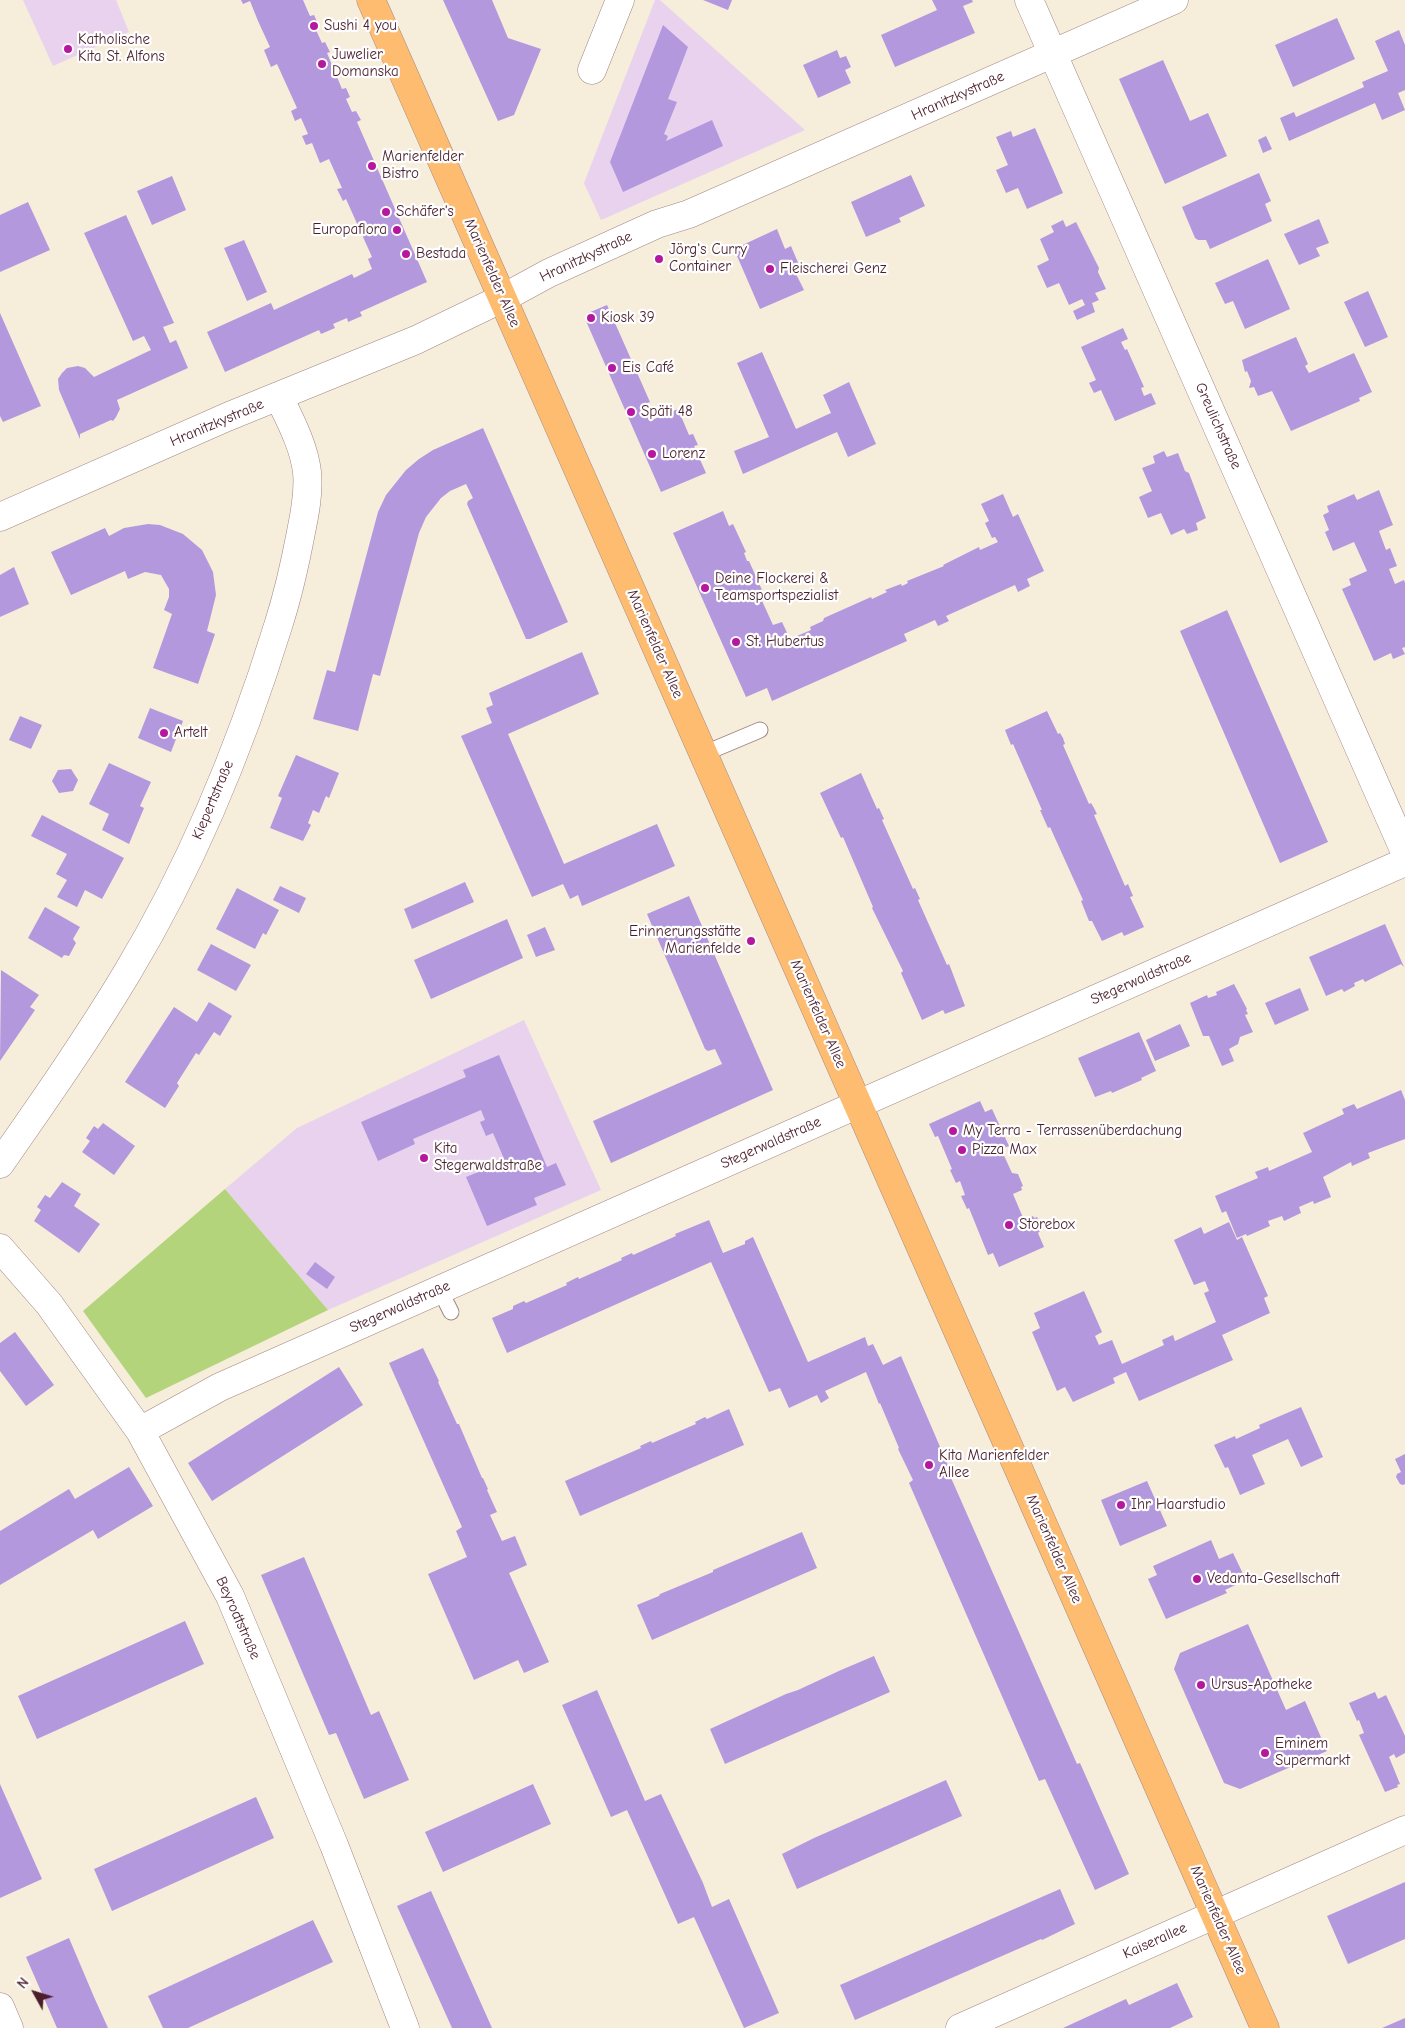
<!DOCTYPE html>
<html>
<head>
<meta charset="utf-8">
<style>
  body { margin:0 }
  #map { position:relative; width:1405px; height:2028px; overflow:hidden; background:#f6eddb; font-family:"Comic Neue",sans-serif }
  canvas { display:block }
  .north { position:absolute; left:10px; top:1968px; width:50px; height:50px; -webkit-text-stroke:4px #fff; paint-order:stroke; rotate:309deg; font-size:14px; font-weight:700; line-height:20px; text-align:center; color:#4a1f2b }
  .north::after { content:''; display:block; margin:auto; width:18px; height:22px; background:#4a1f2b; clip-path:polygon(50% 0,100% 100%,50% 72%,0 100%) }
</style>
</head>
<body>
<div id="map">
<canvas width="1405" height="2028"></canvas>
<div class="north">N</div>
</div>
<script>
const g = document.querySelector('canvas').getContext('2d');
g.lineJoin = 'round';
function fill(path, color) { g.fillStyle = color; g.fill(path, 'evenodd'); }
function trace(path, color, width, dash) { g.strokeStyle = color; g.lineWidth = width; g.lineCap = dash ? 'butt' : 'round'; g.setLineDash(dash || []); g.stroke(path); }
function write(font, color, halo, rows, align = 'center') {
  g.font = font + ' "Comic Neue",sans-serif'; g.lineWidth = 4.5; g.setLineDash([]); g.textBaseline = 'middle'; g.strokeStyle = halo; g.fillStyle = color; for (const [text, x, y, turn = 0] of rows) {
    g.save(); g.translate(x, y); g.rotate((+turn || 0) * Math.PI / 180); g.textAlign = isNaN(turn) ? turn : align; if (halo) g.strokeText(text, 0, 0); g.fillText(text, 0, 0); g.restore();
  }
}
fill(new Path2D(`
  M23,0H116L129,32L53,66Z
  M655,0H660L805,130L601,220L584,183Z
  M524,1020L601,1190L328,1310L225,1189L297,1128Z`), '#e9d2ed');
fill(new Path2D(`
  M225,1189L328,1310L146,1398L83,1311Z`), '#b3d47b');
fill(new Path2D(`
  M241,0H303L310,16L314,15L319,26L315,28L322,43L325,42L330,52L327,53L342,89L346,88L350,97L346,99L352,112L356,111L361,120L357,122L427,282L360,312L362,316L348,322L347,318L333,324L335,328L321,334L319,330L225,372L207,332L271,303L274,310L352,274L354,278L372,269L368,259L372,257L346,199L343,201L337,189L342,188L329,159L320,163L312,143L306,145L302,136L308,134L301,118L295,121L291,111L297,108L277,64L271,67L264,50L270,47L258,21L250,1L243,4Z
  M443,0H492L508,38L541,49L514,115L498,121Z
  M703,0H732L728,10Z
  M932,0H972L973,2L963,6L975,33L895,67L881,35L937,10Z
  M1337,18L1355,59L1293,87L1275,45Z
  M663,25L688,47L668,99L677,102L664,134L668,136L666,141L712,120L723,146L623,192L610,162Z
  M1399,30L1405,45V90L1398,93L1405,110L1382,120L1375,103L1289,141L1280,118L1294,112L1296,117L1364,87L1362,82L1388,71L1375,41Z
  M837,50L840,58L846,56L851,67L845,70L851,83L818,98L803,65Z
  M1163,60L1190,121L1208,113L1227,156L1165,184L1119,79Z
  M1035,128L1063,193L1027,209L1018,188L1006,193L996,170L1008,165L996,137L1011,131L1013,137Z
  M1266,136L1272,149L1263,153L1258,140Z
  M1259,173L1271,201L1265,204L1272,221L1210,249L1206,240H1198L1195,238L1182,207Z
  M911,175L925,206L899,218L901,222L866,237L851,202Z
  M172,176L186,210L152,225L137,191Z
  M28,202L50,250L0,272V215Z
  M126,215L174,323L163,327L170,343L176,340L188,368L117,400L120,409L116,417L113,421L111,420L80,434V439L59,390L58,379L62,373L67,368L78,366L85,368L94,377L151,350L144,336L133,341L84,233Z
  M1319,219L1329,243L1316,248L1320,256L1299,265L1284,234Z
  M1063,220L1066,227L1076,222L1099,268L1098,272L1106,289L1095,293L1099,300L1092,303L1095,312L1077,320L1073,311L1085,305L1082,299L1069,305L1059,283L1047,288L1037,266L1049,260L1040,239L1054,232L1051,226Z
  M777,229L785,249L791,246L799,265L793,268L804,290L760,309L734,249Z
  M244,240L267,292L247,301L224,248Z
  M1268,259L1290,309L1245,329L1233,301L1225,304L1215,283Z
  M1368,291L1388,337L1365,347L1344,302Z
  M607,305L650,402L645,404L652,420L678,409L689,435L693,434L698,445L694,446L706,473L661,492L586,321L588,313Z
  M0,313L41,406L3,422L0,416Z
  M1123,328L1128,339L1121,342L1125,350L1127,349L1144,387L1141,388L1144,396L1151,393L1156,404L1115,421L1101,390L1094,393L1089,383L1096,380L1081,347Z
  M1296,337L1308,364L1305,366L1309,373L1354,353L1372,392L1359,398L1360,401L1291,431L1272,391L1258,396L1254,387L1249,388L1251,381L1247,371L1245,372L1242,360Z
  M762,352L796,429L831,413L823,395L849,382L876,444L848,457L837,432L743,474L734,451L769,437L737,363Z
  M483,428L568,622L530,639H526L467,504L468,501L473,498L466,484L450,491L441,498L426,517L419,533L380,676L373,674L358,731L313,719L327,670L335,672L378,512L386,495L406,470L419,459L433,450Z
  M1164,451L1167,457L1178,453L1185,471L1189,473L1206,518L1196,523L1198,530L1187,534L1184,529L1171,535L1161,513L1148,518L1139,497L1152,491L1142,468L1155,463L1153,456Z
  M1379,490L1393,525L1379,531L1386,550L1390,548L1397,566L1389,569L1395,584L1404,580L1405,583V647L1402,648L1405,654L1393,659L1391,653L1374,661L1342,589L1351,585L1349,579L1367,571L1354,542L1333,551L1325,532L1329,530L1323,515L1329,512L1327,506L1354,494L1357,500Z
  M1003,494L1013,517L1018,514L1044,571L1027,579L1030,586L1018,592L1015,585L946,616L949,621L938,626L935,620L904,634L907,641L772,701L767,688L746,697L673,533L723,511L729,526L733,524L746,552L744,553L747,561H749L762,590L758,592L773,625L782,622L790,639L811,630L810,627L823,621L824,618L871,597L872,599L887,592L885,590L901,584L902,586L908,583L907,581L944,566L943,565L979,547L980,550L998,542L995,537L992,538L985,523L989,521L981,504Z
  M148,524L160,525L183,534L202,550L213,572L216,595L207,631L215,634L198,684L153,668L172,614L164,610L169,597V589L161,575L145,572L128,579L125,571L71,595L51,552L105,528L109,536L124,528Z
  M14,567L29,604L0,617V575Z
  M1227,610L1328,842L1280,863L1180,631Z
  M582,652L599,694L508,734L564,864L657,824L675,866L582,906L578,895L570,899L563,884L532,897L461,736L492,723L486,708L493,705L489,693Z
  M150,708L183,721L171,752L138,738Z
  M1047,711L1058,734L1060,733L1063,738L1065,744L1063,745L1089,804L1091,803L1094,808L1097,814L1094,815L1125,886L1128,884L1133,896L1130,897L1144,927L1124,936L1122,932L1102,941L1092,921H1089L1081,901L1083,900L1050,827L1048,828L1040,810H1042L1013,744L1011,745L1005,730Z
  M20,716L42,725L31,749L9,740Z
  M296,755L339,773L329,798L326,796L319,813L313,810L308,823L311,825L303,841L270,828L282,798L278,796Z
  M109,763L151,782L140,806L144,808L129,844L102,830L109,814L89,804Z
  M71,769L78,780L73,791L59,793L52,781L58,770Z
  M861,773L877,809L879,808L884,819L882,820L913,889L915,888L920,899L918,900L947,965L949,964L951,969L965,1006L945,1014L943,1010L922,1020L901,973L903,971L872,908L873,907L843,837L841,838L820,793Z
  M42,815L124,858L102,899L85,890L77,907L57,897L67,880L56,874L67,854L31,836Z
  M465,882L474,902L412,929L404,909Z
  M280,886L306,898L299,913L273,900Z
  M237,888L279,910L266,935L263,933L255,949L216,929Z
  M689,896L773,1090L611,1163L593,1121L722,1064L715,1049L708,1051L705,1049L647,914Z
  M45,907L80,927L73,939L76,943L69,956L64,955L62,958L28,938Z
  M507,919L523,958L431,999L414,960Z
  M1385,924L1404,967L1401,964L1365,982L1363,979L1354,983L1355,986L1344,992L1342,989L1326,996L1309,957Z
  M545,927L555,950L536,957L527,935Z
  M211,944L251,965L236,991L197,970Z
  M1,970L39,995L30,1007L35,1010L0,1061Z
  M1234,984L1247,1009L1246,1010L1248,1014L1245,1015L1253,1032L1240,1037L1238,1044L1229,1049L1234,1061L1222,1066L1209,1036H1203L1190,1003L1207,995L1208,998L1217,995L1216,992Z
  M1300,988L1309,1010L1275,1025L1265,1003Z
  M209,1002L232,1016L220,1036L214,1032L199,1055L196,1053L177,1083L179,1086L165,1108L125,1082L174,1007L197,1022Z
  M1180,1024L1190,1046L1155,1061L1146,1040Z
  M1139,1032L1156,1071L1141,1078L1142,1080L1112,1093L1111,1091L1095,1097L1078,1058Z
  M499,1055L547,1167L556,1163L566,1185L534,1198L537,1205L487,1226L466,1177L505,1161L493,1133L486,1136L480,1122L485,1120L481,1110L413,1139L415,1144L378,1161L361,1122L466,1077L463,1070Z
  M1401,1090L1405,1100V1139L1368,1153L1370,1158L1352,1166L1351,1162L1323,1177L1331,1197L1314,1204L1313,1201L1299,1207L1301,1213L1284,1221L1282,1216L1268,1221L1270,1226L1247,1236L1246,1234L1237,1238L1226,1211L1222,1213L1215,1196L1258,1178L1255,1172L1268,1167L1269,1171L1312,1152L1303,1133L1344,1114L1342,1109L1354,1104L1357,1109Z
  M980,1101L985,1112L992,1109L1009,1146L1001,1149L1012,1173L1018,1174L1023,1186L1021,1187L1022,1190L1013,1194L1024,1220L1033,1216L1034,1218L1037,1217L1042,1229L1038,1233L1044,1247L999,1267L993,1253L988,1255L969,1208L967,1209L961,1196L965,1195L960,1181L956,1183L950,1170L952,1169L938,1136L935,1137L929,1124Z
  M103,1123L135,1146L114,1175L82,1152L90,1141L86,1138L94,1126L98,1129Z
  M62,1182L81,1194L74,1206L100,1224L79,1253L34,1221L41,1210L37,1207L45,1195L50,1198Z
  M709,1220L723,1253L745,1244V1241L753,1237L808,1362L865,1337L868,1346L873,1344L883,1365L901,1356L950,1470L948,1471L1077,1764L1080,1763L1129,1874L1095,1890L1045,1779L1039,1781L909,1483L913,1480L898,1449L899,1448L880,1403L879,1404L866,1372L825,1391L829,1398L821,1403L817,1395L789,1408L780,1388L769,1392L711,1262L507,1353L492,1318L513,1309V1306L524,1301L526,1303L567,1285L566,1283L578,1277L579,1279L622,1260L621,1258L632,1253L633,1255L676,1236L675,1234Z
  M1229,1222L1237,1240L1242,1237L1268,1296L1264,1298L1270,1313L1222,1335L1233,1360L1139,1401L1126,1372L1113,1378L1115,1383L1073,1402L1065,1387L1057,1391L1032,1332L1040,1328L1034,1313L1084,1291L1102,1332L1095,1336L1099,1345L1112,1340L1122,1364L1164,1345L1162,1340L1173,1335L1175,1341L1216,1322L1204,1293L1209,1291L1205,1281L1194,1285L1174,1240L1201,1227L1204,1234Z
  M315,1262L335,1277L327,1289L306,1274Z
  M15,1332L54,1385L26,1406L0,1371V1343Z
  M423,1348L439,1381L438,1382L457,1424H459L482,1478H483L488,1489L487,1490L497,1512L490,1515L502,1541L515,1536L527,1565L509,1573L549,1662L524,1673L518,1660L474,1680L428,1574L467,1557L456,1531L462,1527L389,1363Z
  M339,1367L363,1405L212,1501L188,1463Z
  M1301,1407L1323,1457L1301,1467L1288,1439L1252,1455L1265,1484L1240,1495L1228,1467L1225,1468L1214,1445L1235,1436L1236,1439L1260,1428L1259,1425Z
  M729,1409L744,1445L580,1516L565,1481L641,1448L640,1446L651,1441L652,1443L696,1424L695,1422L705,1417L707,1419Z
  M1405,1454V1484L1403,1485L1400,1484L1396,1477L1397,1474L1401,1472L1395,1459Z
  M129,1467L153,1506L98,1539L93,1530L0,1585V1531L69,1489L75,1499Z
  M1147,1481L1167,1526L1120,1546L1101,1500Z
  M802,1532L817,1568L652,1640L637,1605L659,1596L660,1594L713,1572V1570Z
  M1211,1540L1219,1559L1233,1553L1246,1580L1225,1590L1227,1593L1166,1619L1148,1579L1157,1575L1153,1566Z
  M304,1557L371,1715L379,1711L409,1780L364,1799L336,1733L329,1735L261,1575Z
  M185,1621L204,1664L37,1739L18,1696Z
  M1248,1624L1286,1710L1305,1701L1327,1751L1240,1789L1224,1783L1174,1669L1180,1653Z
  M874,1656L890,1692L725,1764L710,1729L786,1694L798,1690L841,1670Z
  M597,1690L645,1801L661,1794L703,1883L712,1907L729,1899L779,2013L744,2028L694,1917L678,1924L627,1810L611,1817L562,1705Z
  M1375,1692L1378,1699L1386,1695L1405,1736V1753L1396,1758L1394,1754L1389,1757L1400,1784L1397,1785L1398,1787L1385,1792L1359,1735L1364,1733L1359,1720L1357,1721L1349,1703Z
  M946,1780L962,1816L797,1889L782,1854L814,1838Z
  M0,1784L42,1879L0,1898Z
  M533,1784L551,1824L443,1872L425,1832Z
  M256,1797L274,1838L112,1911L94,1869Z
  M1405,1882V1939L1348,1964L1327,1916Z
  M1060,1889L1075,1924L1042,1940L1041,1939L855,2020L840,1985Z
  M431,1891L492,2028H452L397,1906Z
  M313,1920L333,1962L188,2028H163L148,1996Z
  M69,1938L94,1997L108,2028H57L26,1957Z
  M1177,1983L1193,2017L1170,2028H1063L1126,1999L1129,2005Z
  M1405,2018V2028H1382Z`), '#b498de');
const service = new Path2D(`
  M703,754L760,730
  M440,1290L451,1312`);
const minor = new Path2D(`
  M1029,0L1405,852
  M592,70L620,0
  M0,517L227,417L416,340L503,298L549,273L657,224L689,214L1174,0
  M0,1164C44,1101 88,1038 127,973C192,865 241,746 278,626C288,595 295,564 301,532C305,513 309,492 307,472C304,446 290,420 279,397
  M0,1248L49,1304L140,1431L230,1596L334,1845L405,2028
  M140,1431L220,1387L1405,862
  M0,2007L9,2028
  M960,2028L1405,1830`);
const primary = new Path2D(`
  M371,0L1265,2028`);
trace(service, '#a08683', 17);
trace(minor, '#a08683', 29);
trace(primary, '#a08683', 29);
trace(service, '#fff', 15);
trace(minor, '#fff', 28);
trace(primary, '#fdbc70', 28);
for (const [x, y, r, color] of [
  [314,26,5,"#b5179e"],
  [68,49,5,"#b5179e"],
  [322,64,5,"#b5179e"],
  [372,166,5,"#b5179e"],
  [386,212,5,"#b5179e"],
  [397,230,5,"#b5179e"],
  [406,254,5,"#b5179e"],
  [659,259,5,"#b5179e"],
  [770,269,5,"#b5179e"],
  [591,318,5,"#b5179e"],
  [612,368,5,"#b5179e"],
  [631,412,5,"#b5179e"],
  [652,454,5,"#b5179e"],
  [705,588,5,"#b5179e"],
  [736,642,5,"#b5179e"],
  [164,733,5,"#b5179e"],
  [751,941,5,"#b5179e"],
  [953,1131,5,"#b5179e"],
  [962,1150,5,"#b5179e"],
  [424,1158,5,"#b5179e"],
  [1009,1225,5,"#b5179e"],
  [929,1465,5,"#b5179e"],
  [1121,1505,5,"#b5179e"],
  [1197,1579,5,"#b5179e"],
  [1201,1685,5,"#b5179e"],
  [1265,1753,5,"#b5179e"]
]) { const dot = new Path2D(); dot.arc(x, y, r, 0, 2 * Math.PI); g.fillStyle = color; g.fill(dot); trace(dot, '#fff', 2); }
write('15px', '#4a1f2b', '#fff', [
  ["Sushi 4 you",324,26],
  ["Katholische",78,40],
  ["Kita St. Alfons",78,57],
  ["Juwelier",332,55],
  ["Domanska",332,72],
  ["Marienfelder",382,157],
  ["Bistro",382,174],
  ["Schäfer's",396,212],
  ["Europaflora",387,230,"right"],
  ["Jörg's Curry",669,250],
  ["Container",669,267],
  ["Bestada",416,254],
  ["Fleischerei Genz",780,269],
  ["Kiosk 39",601,318],
  ["Eis Café",622,368],
  ["Späti 48",641,412],
  ["Lorenz",662,454],
  ["Deine Flockerei &",715,579],
  ["Teamsportspezialist",715,596],
  ["St. Hubertus",746,642],
  ["Artelt",174,733],
  ["Erinnerungsstätte",741,932,"right"],
  ["Marienfelde",741,949,"right"],
  ["My Terra - Terrassenüberdachung",963,1131],
  ["Kita",434,1149],
  ["Stegerwaldstraße",434,1166],
  ["Pizza Max",972,1150],
  ["Storebox",1019,1225],
  ["Kita Marienfelder",939,1456],
  ["Allee",939,1473],
  ["Ihr Haarstudio",1131,1505],
  ["Vedanta-Gesellschaft",1207,1579],
  ["Ursus-Apotheke",1211,1685],
  ["Eminem",1275,1744],
  ["Supermarkt",1275,1761]
], 'left');
write('15px', '#4a1f2b', '#fff', [
  ["Hranitzkystraße",958,96,-24],
  ["Hranitzkystraße",586,257,-25],
  ["Marienfelder Allee",492,273,66],
  ["Hranitzkystraße",217,423,-23],
  ["Greulichstraße",1218,426,66],
  ["Marienfelder Allee",655,644,66],
  ["Kiepertstraße",213,800,-67],
  ["Stegerwaldstraße",1141,979,-24],
  ["Marienfelder Allee",818,1014,66],
  ["Stegerwaldstraße",771,1143,-24],
  ["Stegerwaldstraße",400,1307,-24],
  ["Marienfelder Allee",1054,1549,66],
  ["Beyrodtstraße",238,1618,66],
  ["Marienfelder Allee",1218,1920,66],
  ["Kaiserallee",1155,1941,-24]
]);
</script>
</body>
</html>
